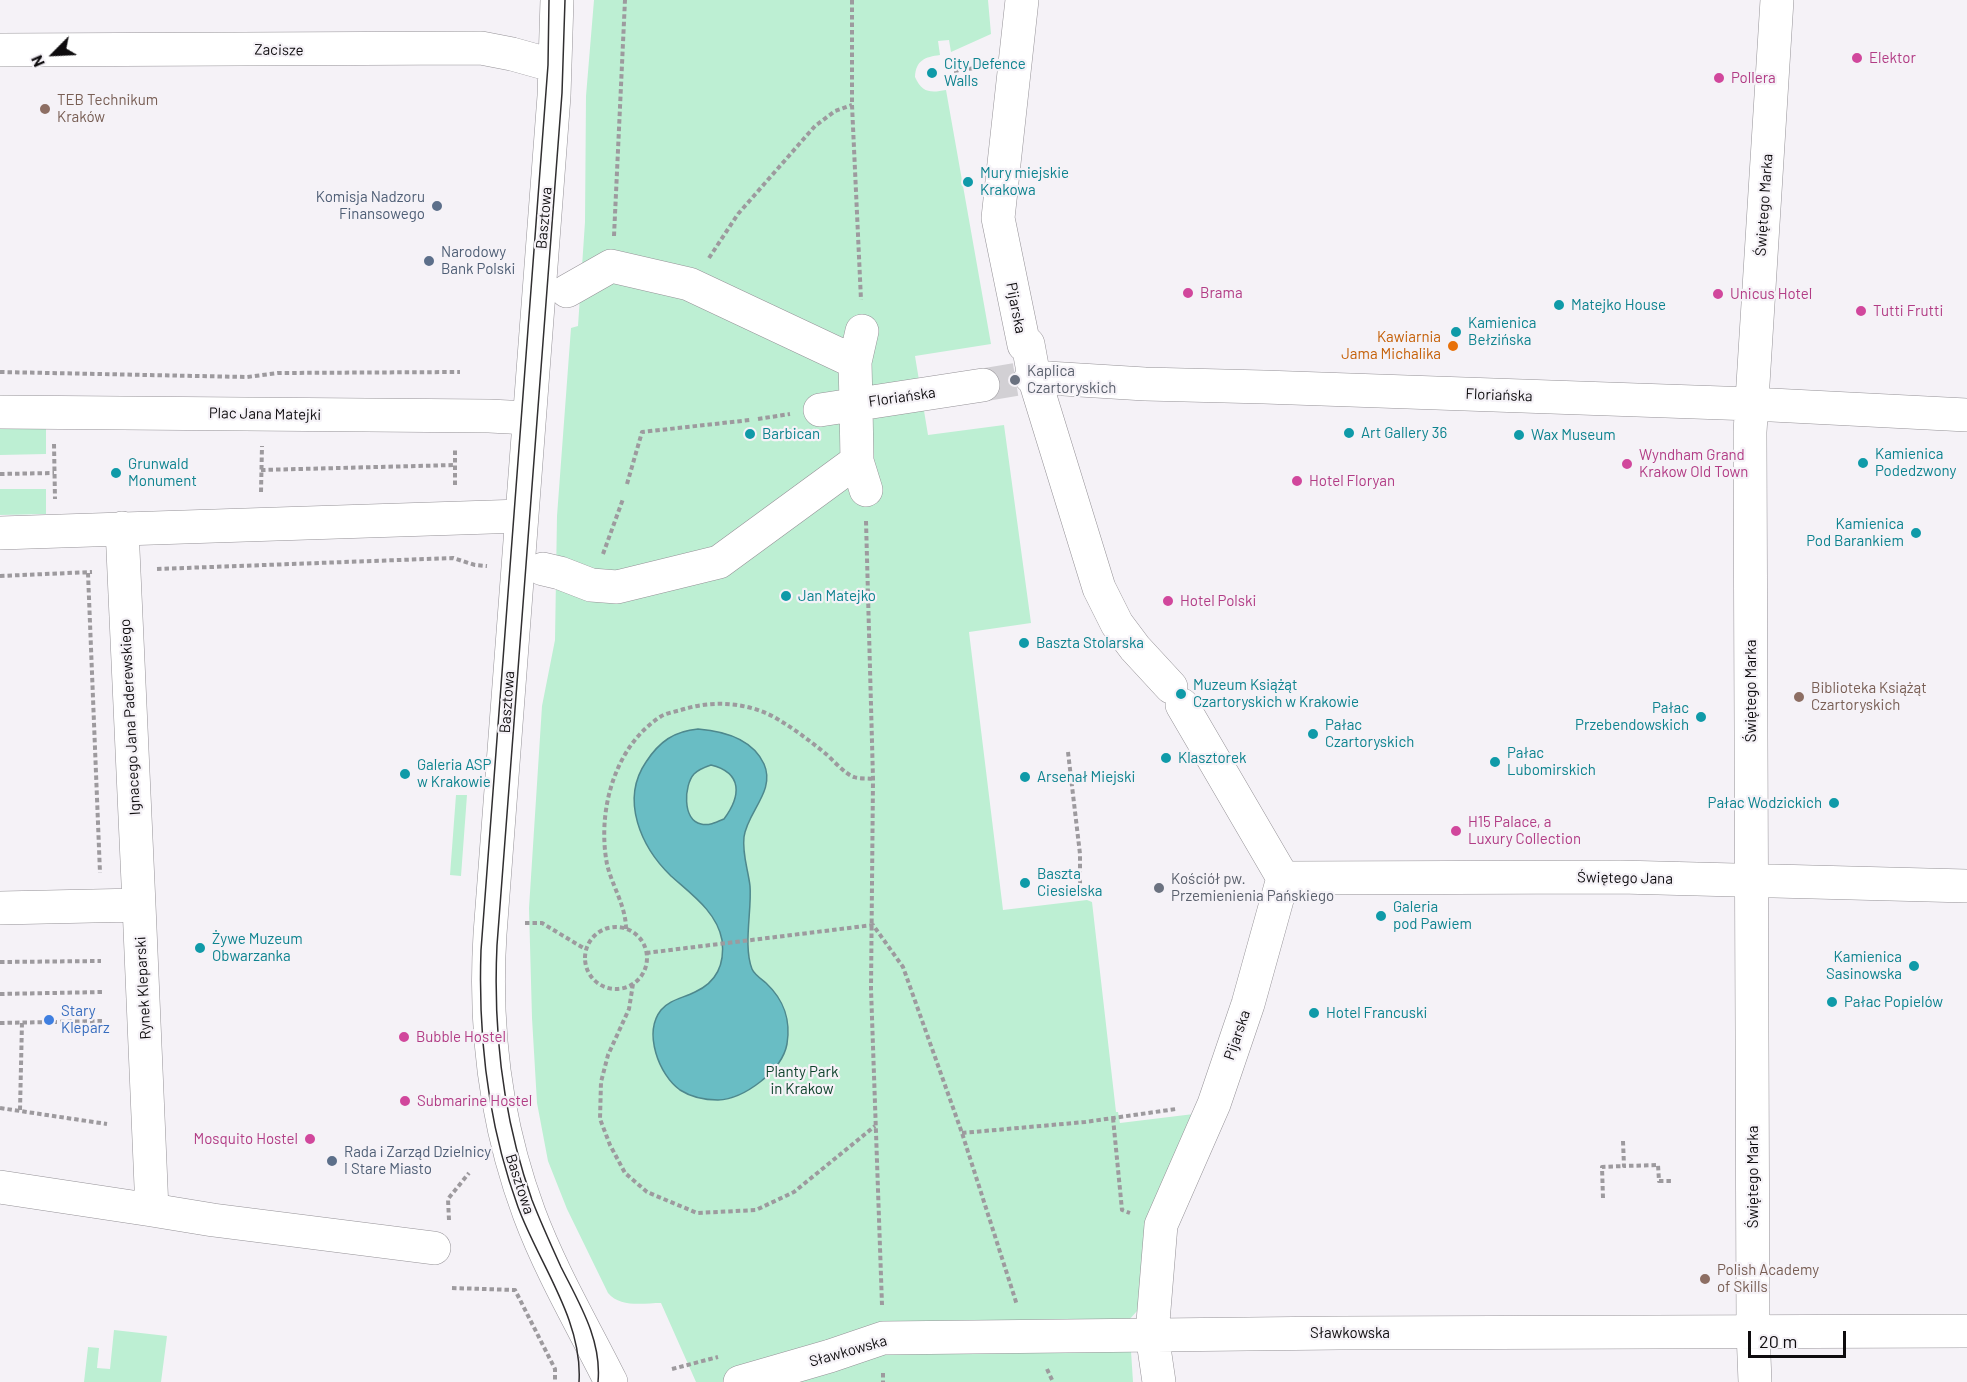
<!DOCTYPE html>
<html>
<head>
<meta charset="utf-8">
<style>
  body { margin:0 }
  #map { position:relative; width:1967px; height:1382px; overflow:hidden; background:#f5f2f7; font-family:Barlow,sans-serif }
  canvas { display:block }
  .north { position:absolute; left:24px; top:24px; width:60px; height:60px; -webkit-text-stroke:4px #f5f2f7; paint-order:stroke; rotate:246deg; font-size:16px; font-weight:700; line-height:24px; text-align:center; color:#0e0c0e }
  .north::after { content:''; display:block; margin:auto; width:21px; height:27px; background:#0e0c0e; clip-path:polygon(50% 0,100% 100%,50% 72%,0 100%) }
  .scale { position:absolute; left:1748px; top:1331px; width:98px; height:27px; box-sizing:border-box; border:3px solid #0e0c0e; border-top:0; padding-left:8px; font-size:18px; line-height:21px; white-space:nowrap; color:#0e0c0e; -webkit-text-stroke:4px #f5f2f7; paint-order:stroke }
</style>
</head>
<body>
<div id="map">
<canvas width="1967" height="1382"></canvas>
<div class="north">N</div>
<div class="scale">20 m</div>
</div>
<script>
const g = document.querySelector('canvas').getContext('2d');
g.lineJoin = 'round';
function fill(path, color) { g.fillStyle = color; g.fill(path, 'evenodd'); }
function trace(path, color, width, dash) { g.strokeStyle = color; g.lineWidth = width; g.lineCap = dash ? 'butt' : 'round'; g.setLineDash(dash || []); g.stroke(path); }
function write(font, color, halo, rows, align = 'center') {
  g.font = font + ' Barlow,sans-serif'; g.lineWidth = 4.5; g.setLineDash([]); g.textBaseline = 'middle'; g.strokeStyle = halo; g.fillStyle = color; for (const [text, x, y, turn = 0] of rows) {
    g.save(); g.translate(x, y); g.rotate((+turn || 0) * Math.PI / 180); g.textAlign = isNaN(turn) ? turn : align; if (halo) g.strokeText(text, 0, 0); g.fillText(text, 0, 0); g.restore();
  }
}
fill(new Path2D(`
  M594,0H988L991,34L951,52L949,40L938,41L940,55C925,57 916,60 915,77C922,93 931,93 946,90L991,344L915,356L928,435L1004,425L1031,623L969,632L1003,910L1087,900L1092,902L1116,1112H1118L1120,1123L1202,1113L1145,1302L1129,1320L1133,1382H696L661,1303C644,1303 620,1308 608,1293L567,1209L548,1161L537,1103L532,1018L529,908L542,706L555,640L557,516L571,328L578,326L585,222L586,96Z
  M0,428L46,429V454L0,455Z
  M0,489H46V514L0,515Z
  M456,795H467L461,876L450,875Z
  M114,1330L167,1336L161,1382H84L88,1347L99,1348L97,1368L110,1369Z`), '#bdefd3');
const water = new Path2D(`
  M698,729C723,731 752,738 764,764C776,791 747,812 744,837C742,854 748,869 750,886C752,910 743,946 752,969C754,974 761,979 766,983C784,1000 791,1019 787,1044C782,1071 744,1099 718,1100C705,1100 691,1097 680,1090C659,1075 643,1033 661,1010C669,1000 683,998 695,992C717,982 725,964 722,940C717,912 691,894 671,876C641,847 620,800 646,762C659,742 674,731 698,729ZM711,765C743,773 741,796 724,819C717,822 709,826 701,824C682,820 684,785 694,774C699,769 705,767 711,765Z`);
fill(water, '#69bdc4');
trace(water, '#4e888d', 1.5);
trace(new Path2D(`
  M983,385L1031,377`), '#d2d0d4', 33, [33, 16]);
const street = new Path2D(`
  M557,0L554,96L490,934C484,1029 496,1124 529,1213C551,1272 583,1326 611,1382
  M1022,0L998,218L1024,345L1028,344L1034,377L1099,588L1117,624L1135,648L1171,687
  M0,50L481,48L512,54L555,66
  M567,291L611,266L689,284L855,362
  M862,331L855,362L856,404L857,461L866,490
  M1031,377L1145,384L1264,387L1752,404L1967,415
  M820,410L983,385
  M0,412L489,416L529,418
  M122,528L139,905
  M0,533L522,516
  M543,569L560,573L591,585L617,587L719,562L857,461
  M1283,878L1620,877L1967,886
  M0,908L139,905L152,1210L0,1187
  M152,1210L213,1220L434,1248
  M740,1382L830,1356L883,1338L1339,1333L1967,1331
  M1159,1382L1152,1334L1161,1225L1214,1104L1248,1004L1283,878L1182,705
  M1755,1382L1753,1331L1750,432L1777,0`);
trace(street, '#959297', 34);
trace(new Path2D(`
  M852,0V105L861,300
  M954,71L982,67
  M614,236L625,0
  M709,258L738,214L815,126L835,111L852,105
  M0,372L247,377L278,373L460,372
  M758,419L790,414
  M54,444L55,499
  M261,470L455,465
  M0,474L54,473
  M627,484L642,432L750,420
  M455,485V448
  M261,492L262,446
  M866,521L873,779L871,989L882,1305
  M603,554L623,499
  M157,569L453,558L475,565L487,566
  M88,573L100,873
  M0,576L92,572
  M1068,752L1080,854V887
  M525,923H542L585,949
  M585 958a31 31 0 1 1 62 0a31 31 0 1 1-62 0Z
  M626,929C626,906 612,886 607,864C597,812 614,747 660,717C666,713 674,712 681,710C712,700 746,702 774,717C793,728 809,740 826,754C834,761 845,774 854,777C859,779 867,778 873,779
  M646,953L873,925L903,967L962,1133L1017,1305
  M0,962L101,961
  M633,984L629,1009L608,1055L601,1082L600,1119L610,1145L625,1173L647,1192L697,1213L756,1210L794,1192L875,1126
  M0,994L102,992
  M0,1023L103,1021
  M0,1108L107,1124
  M20,1110L22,1022
  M1113,1118L1122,1210L1130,1213
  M962,1133L1085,1122L1176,1109
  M1623,1141L1624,1166L1658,1165L1659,1181H1671
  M1603,1198L1602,1167L1624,1166
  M449,1220L448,1199L469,1173
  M452,1288L515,1290L555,1369V1382
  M672,1369L718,1357
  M1047,1369L1053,1382
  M883,1373V1382`), '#9d9a9e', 4, [4.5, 3]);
trace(street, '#fff', 33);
trace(new Path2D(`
  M549,0L548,65L481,950C478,1037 488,1125 518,1207C539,1264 583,1320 579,1382
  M565,0L562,93L497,945C493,1031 503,1118 532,1200C541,1223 551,1245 561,1267C579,1303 602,1340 598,1382`), '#302e30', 1.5);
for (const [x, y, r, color] of [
  [1857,58,6,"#d1479c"],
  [932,73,6,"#0f9aa8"],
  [1719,78,6,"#d1479c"],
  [45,109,6,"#8d6e63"],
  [968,182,6,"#0f9aa8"],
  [437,206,6,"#5c6f8a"],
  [429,261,6,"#5c6f8a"],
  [1188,293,6,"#d1479c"],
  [1718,294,6,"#d1479c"],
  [1559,305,6,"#0f9aa8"],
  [1861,311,6,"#d1479c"],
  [1456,332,6,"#0f9aa8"],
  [1453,346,6,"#e8710a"],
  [1015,380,6,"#6b7280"],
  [1349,433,6,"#0f9aa8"],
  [750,434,6,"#0f9aa8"],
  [1519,435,6,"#0f9aa8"],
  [1863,463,6,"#0f9aa8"],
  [1627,464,6,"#d1479c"],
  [116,473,6,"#0f9aa8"],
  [1297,481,6,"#d1479c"],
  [1916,533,6,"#0f9aa8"],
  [786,596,6,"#0f9aa8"],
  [1168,601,6,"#d1479c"],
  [1024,643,6,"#0f9aa8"],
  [1181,694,6,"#0f9aa8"],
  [1799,697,6,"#8d6e63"],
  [1701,717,6,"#0f9aa8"],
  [1313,734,6,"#0f9aa8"],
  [1166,758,6,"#0f9aa8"],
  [1495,762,6,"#0f9aa8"],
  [405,774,6,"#0f9aa8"],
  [1025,777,6,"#0f9aa8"],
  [1834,803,6,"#0f9aa8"],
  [1456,831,6,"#d1479c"],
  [1025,883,6,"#0f9aa8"],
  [1159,888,6,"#6b7280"],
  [1381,916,6,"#0f9aa8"],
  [200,948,6,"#0f9aa8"],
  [1914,966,6,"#0f9aa8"],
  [1832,1002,6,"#0f9aa8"],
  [1314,1013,6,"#0f9aa8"],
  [49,1020,6,"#3f7fe0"],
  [404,1037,6,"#d1479c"],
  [405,1101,6,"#d1479c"],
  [310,1139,6,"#d1479c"],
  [332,1161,6,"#5c6f8a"],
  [1705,1279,6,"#8d6e63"]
]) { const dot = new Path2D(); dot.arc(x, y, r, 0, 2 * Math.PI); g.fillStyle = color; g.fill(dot); trace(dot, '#f5f2f7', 2); }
write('15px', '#0e0c0e', '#f5f2f7', [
  ["Zacisze",279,50,1],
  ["Świętego Marka",1764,205,-86],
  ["Basztowa",544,218,-85],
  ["Pijarska",1016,308,79],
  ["Floriańska",1499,395,2],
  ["Floriańska",902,397,-8],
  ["Plac Jana Matejki",265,414,1],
  ["Świętego Marka",1751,691,-90],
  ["Basztowa",507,702,-86],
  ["Ignacego Jana Paderewskiego",130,717,-93],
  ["Świętego Jana",1625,878,1],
  ["Rynek Kleparski",143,988,-93],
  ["Pijarska",1237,1035,-71],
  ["Świętego Marka",1753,1177,-90],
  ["Basztowa",520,1184,72],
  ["Sławkowska",1350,1333],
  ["Sławkowska",848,1351,-16]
]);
write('15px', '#b23c85', '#f5f2f7', [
  ["Elektor",1869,58],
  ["Pollera",1731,78],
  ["Brama",1200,293],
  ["Unicus Hotel",1730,294],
  ["Tutti Frutti",1873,311],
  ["Wyndham Grand",1639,455],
  ["Krakow Old Town",1639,472],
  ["Hotel Floryan",1309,481],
  ["Hotel Polski",1180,601],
  ["H15 Palace, a",1468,822],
  ["Luxury Collection",1468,839],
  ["Bubble Hostel",416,1037],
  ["Submarine Hostel",417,1101],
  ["Mosquito Hostel",298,1139,"right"]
], 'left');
write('15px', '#0d838f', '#f5f2f7', [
  ["City Defence",944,64],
  ["Walls",944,81],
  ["Mury miejskie",980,173],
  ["Krakowa",980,190],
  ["Matejko House",1571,305],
  ["Kamienica",1468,323],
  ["Bełzińska",1468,340],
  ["Art Gallery 36",1361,433],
  ["Barbican",762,434],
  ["Wax Museum",1531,435],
  ["Kamienica",1875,454],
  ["Podedzwony",1875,471],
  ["Grunwald",128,464],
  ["Monument",128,481],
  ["Kamienica",1904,524,"right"],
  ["Pod Barankiem",1904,541,"right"],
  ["Jan Matejko",798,596],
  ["Baszta Stolarska",1036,643],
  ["Muzeum Książąt",1193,685],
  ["Czartoryskich w Krakowie",1193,702],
  ["Pałac",1689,708,"right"],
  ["Przebendowskich",1689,725,"right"],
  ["Pałac",1325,725],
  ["Czartoryskich",1325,742],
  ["Pałac",1507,753],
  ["Lubomirskich",1507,770],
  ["Klasztorek",1178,758],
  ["Galeria ASP",417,765],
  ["w Krakowie",417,782],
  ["Arsenał Miejski",1037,777],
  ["Pałac Wodzickich",1822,803,"right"],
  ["Baszta",1037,874],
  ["Ciesielska",1037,891],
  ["Galeria",1393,907],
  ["pod Pawiem",1393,924],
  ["Żywe Muzeum",212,939],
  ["Obwarzanka",212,956],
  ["Kamienica",1902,957,"right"],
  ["Sasinowska",1902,974,"right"],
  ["Pałac Popielów",1844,1002],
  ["Hotel Francuski",1326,1013]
], 'left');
write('15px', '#785e54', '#f5f2f7', [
  ["TEB Technikum",57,100],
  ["Kraków",57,117],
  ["Biblioteka Książąt",1811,688],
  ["Czartoryskich",1811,705],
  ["Polish Academy",1717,1270],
  ["of Skills",1717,1287]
], 'left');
write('15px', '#4e5e75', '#f5f2f7', [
  ["Komisja Nadzoru",425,197,"right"],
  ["Finansowego",425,214,"right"],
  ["Narodowy",441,252],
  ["Bank Polski",441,269],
  ["Rada i Zarząd Dzielnicy",344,1152],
  ["I Stare Miasto",344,1169]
], 'left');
write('15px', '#c56008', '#f5f2f7', [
  ["Kawiarnia",1441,337],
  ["Jama Michalika",1441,354]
], 'right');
write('15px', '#5b616d', '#f5f2f7', [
  ["Kaplica",1027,371],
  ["Czartoryskich",1027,388],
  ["Kościół pw.",1171,879],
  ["Przemienienia Pańskiego",1171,896]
], 'left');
write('15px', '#366cbe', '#f5f2f7', [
  ["Stary",61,1011],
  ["Kleparz",61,1028]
], 'left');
write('15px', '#0f432d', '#f5f2f7', [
  ["Planty Park",802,1072],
  ["in Krakow",802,1089]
]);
</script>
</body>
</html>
